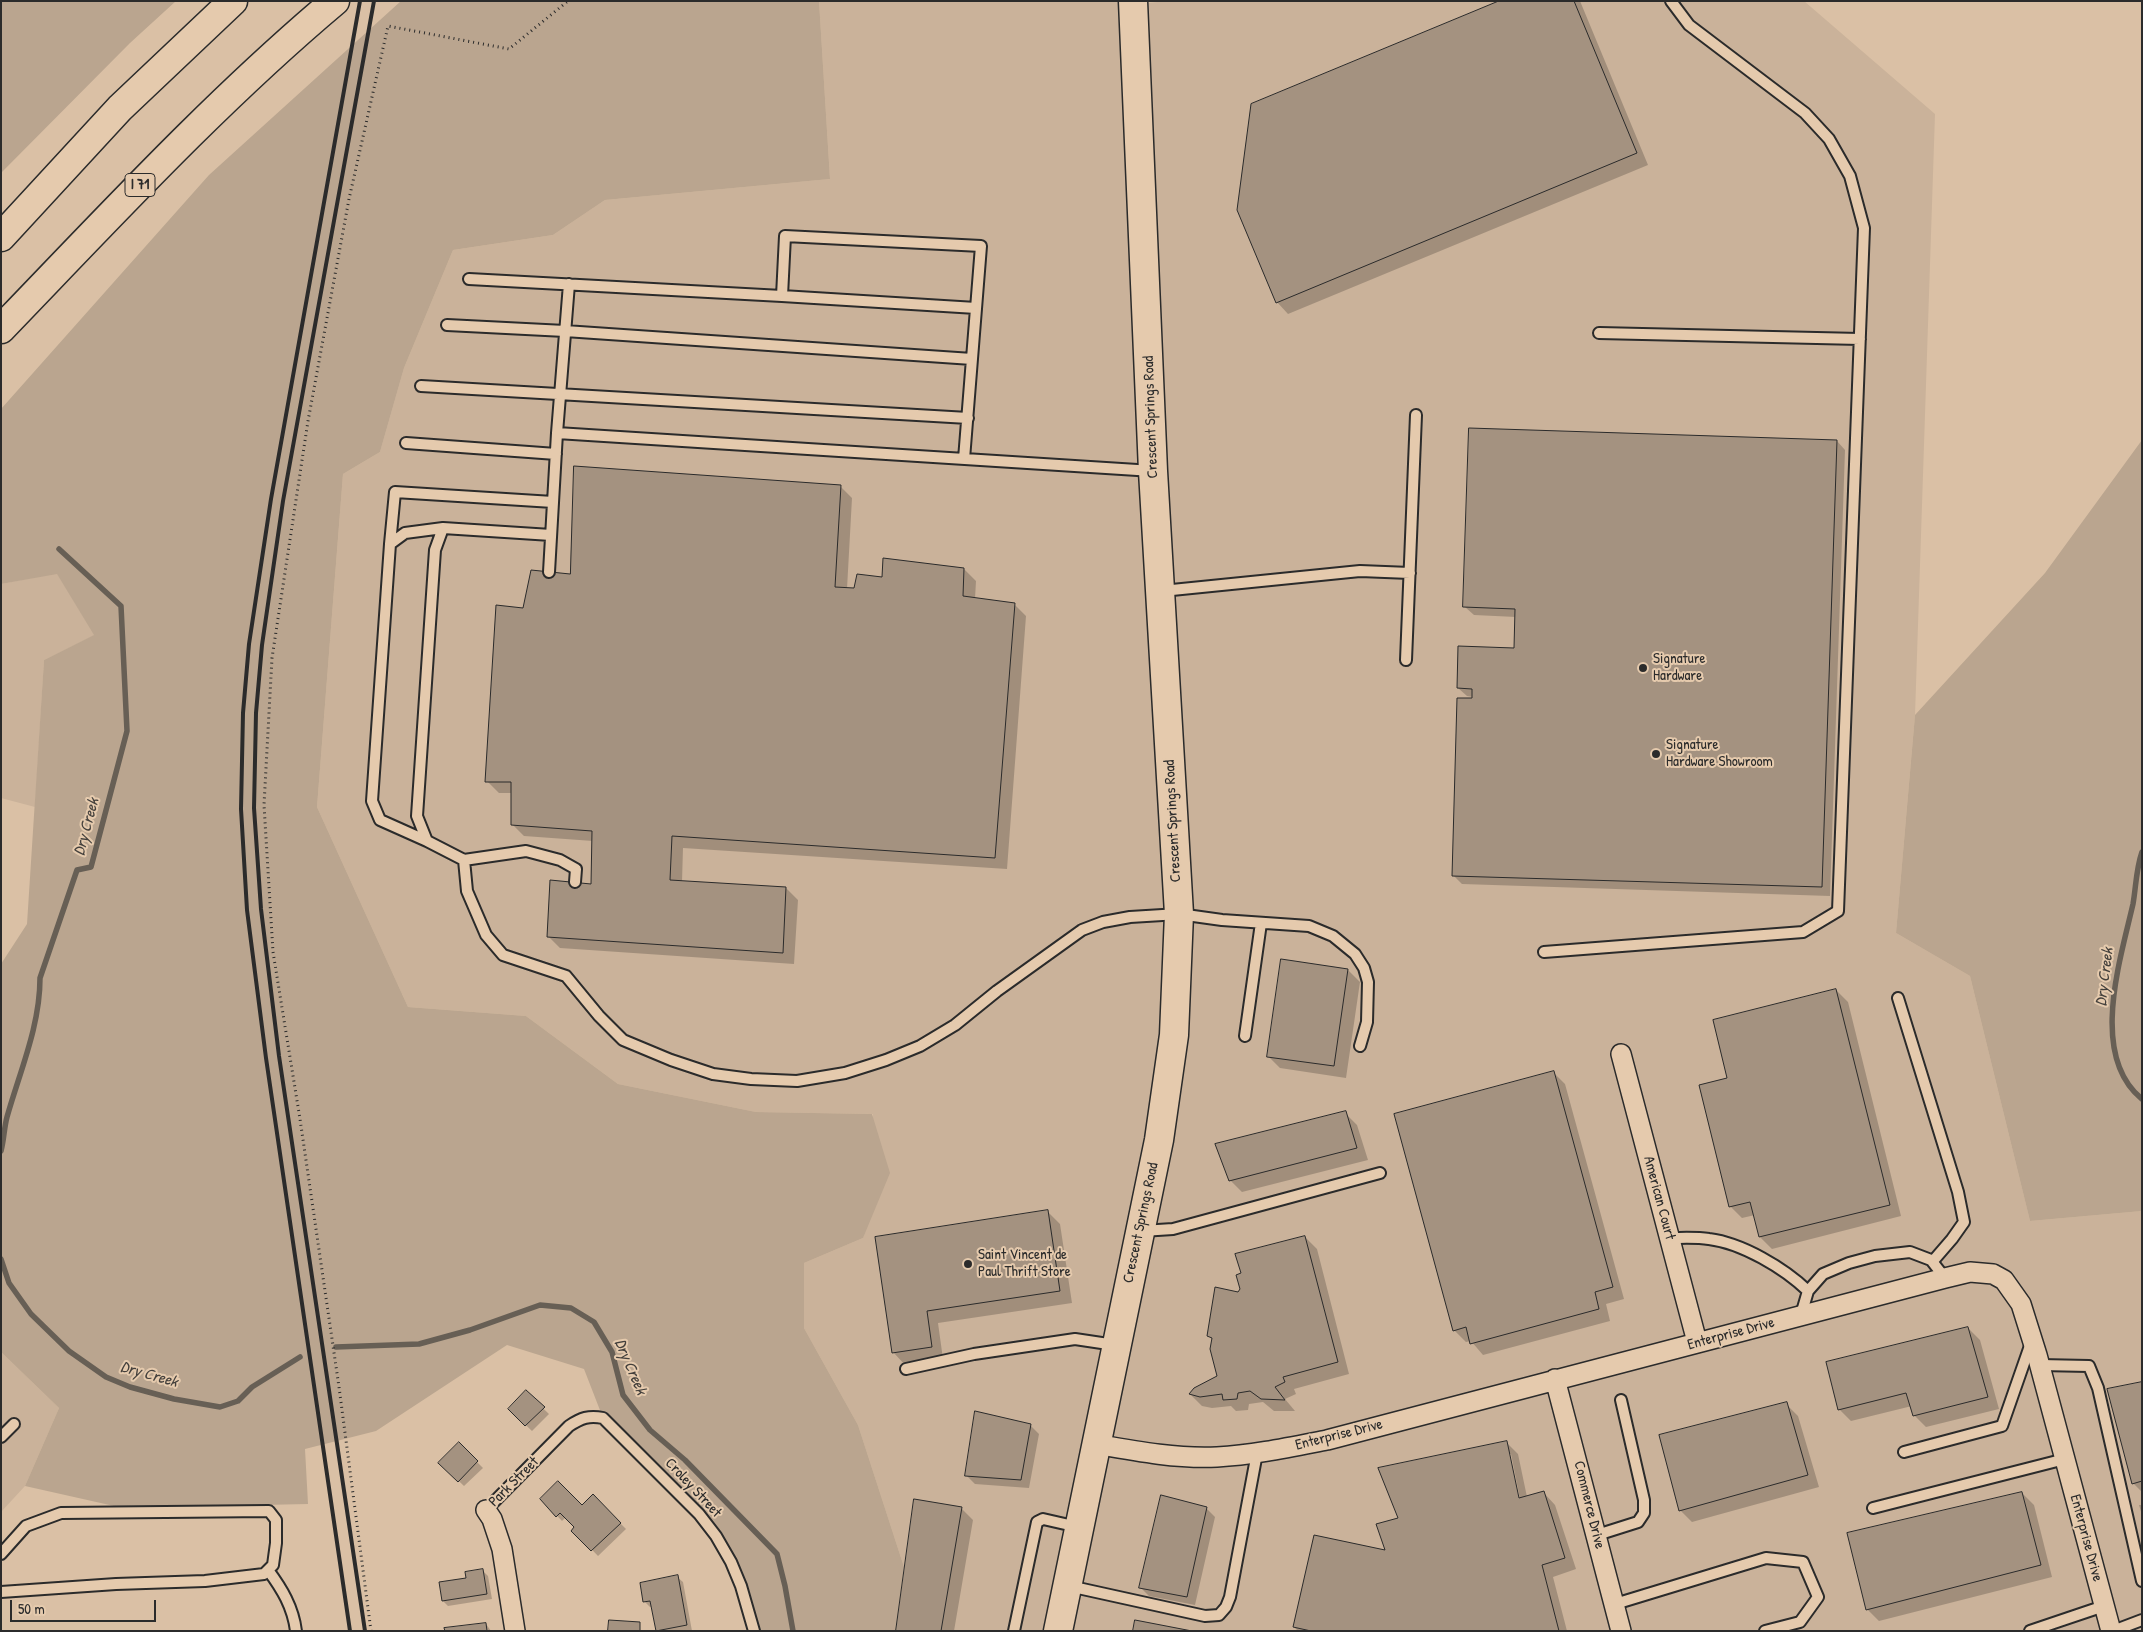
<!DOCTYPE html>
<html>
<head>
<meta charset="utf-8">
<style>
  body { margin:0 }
  #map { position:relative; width:2143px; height:1632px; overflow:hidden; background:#dac0a5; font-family:"Patrick Hand",sans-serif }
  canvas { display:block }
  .frame { position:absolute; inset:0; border:2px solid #2b2b2b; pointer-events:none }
  .scale { position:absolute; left:10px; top:1600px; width:146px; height:22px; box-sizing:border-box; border:2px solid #2b2b2b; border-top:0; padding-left:6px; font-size:15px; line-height:18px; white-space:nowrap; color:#2b2b2b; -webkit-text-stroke:4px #e5caad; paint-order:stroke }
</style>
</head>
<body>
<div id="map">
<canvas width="2143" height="1632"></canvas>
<div class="frame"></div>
<div class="scale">50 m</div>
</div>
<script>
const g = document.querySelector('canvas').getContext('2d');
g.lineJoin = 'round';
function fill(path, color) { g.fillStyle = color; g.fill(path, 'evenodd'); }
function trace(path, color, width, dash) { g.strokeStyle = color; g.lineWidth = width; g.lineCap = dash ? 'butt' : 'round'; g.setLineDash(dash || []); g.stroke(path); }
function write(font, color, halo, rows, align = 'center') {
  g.font = font + ' "Patrick Hand",sans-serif'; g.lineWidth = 4; g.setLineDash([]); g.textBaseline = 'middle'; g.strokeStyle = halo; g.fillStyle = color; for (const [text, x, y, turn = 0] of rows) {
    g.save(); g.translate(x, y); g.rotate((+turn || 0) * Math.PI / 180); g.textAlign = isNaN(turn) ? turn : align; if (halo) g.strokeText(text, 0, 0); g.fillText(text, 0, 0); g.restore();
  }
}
fill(new Path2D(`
  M819,1H1133L1134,5L1165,1H1804L1935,114L1915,715L1896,933L1970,976L2030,1221L2142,1211V1631H896L904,1567L858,1425L804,1328V1263L863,1238L873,1114L756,1112L618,1084L526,1016L408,1007L317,807L343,474L380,452L404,368L453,250L553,235L605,200L830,179Z
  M57,573L95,635L44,660L35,807L1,798V584Z
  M1,1352L59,1408L25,1486L1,1512Z`), '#cab29a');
fill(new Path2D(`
  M1,1H176L130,43L1,173Z
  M401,1H819L830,179L605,200L553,235L453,250L404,368L380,452L343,474L317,807L408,1007L526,1016L618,1084L756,1112L872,1114L890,1173L863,1238L804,1263V1328L858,1425L904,1567L896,1631H754L716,1536L603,1418L584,1369L507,1345L376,1431L305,1449L308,1504L123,1508L25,1486L59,1408L1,1352V964L27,924L44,660L94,635L57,574L1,584V409L209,175Z
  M2142,440V1211L2030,1221L1970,976L1896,933L1915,715L2045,573Z`), '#baa58f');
fill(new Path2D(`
  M1502,1H1580L1648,165L1288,314L1277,302Z
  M1837,441L1845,450L1830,896L1462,884L1453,875L1473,697L1467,696L1458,688L1515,649L1516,617L1474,615L1465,607Z
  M840,486L852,498L847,589H855L883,579L964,569L976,581L975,599L1014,604L1026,616L1007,869L683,848L682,882L786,888L798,900L794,964L560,948L548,936L592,885L593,841L524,836L512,824L513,793H499L487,781L524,609L571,575Z
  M1348,970L1360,982L1346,1078L1280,1068L1268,1056Z
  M1836,990L1848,1002L1901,1216L1772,1249L1760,1237L1755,1215L1742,1218L1730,1206L1729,1079Z
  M1553,1072L1565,1084L1624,1299L1606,1304L1610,1321L1483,1355L1471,1341L1466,1342L1454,1330Z
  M1345,1113L1357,1125L1368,1160L1242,1192L1230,1180Z
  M1048,1212L1060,1224L1072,1303L938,1323L943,1359L905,1365L894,1353L876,1238Z
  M1305,1237L1317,1249L1349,1374L1294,1389L1296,1394L1285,1399L1295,1411H1274L1263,1402L1249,1404L1248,1410L1236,1411L1231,1406L1212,1408L1202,1406L1190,1394L1218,1377L1213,1340L1209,1336L1239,1293Z
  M1968,1328L1980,1340L1999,1409L1926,1427L1914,1415L1912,1406L1851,1421L1839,1409Z
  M2142,1383V1492L2133,1483Z
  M526,1392L549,1414L532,1431L509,1409Z
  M1786,1404L1798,1416L1819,1487L1692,1522L1680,1510Z
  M1030,1425L1039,1434L1029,1488L975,1484L966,1475Z
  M1506,1442L1518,1454L1527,1497L1544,1493L1555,1505L1576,1569L1553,1577L1567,1631H1298L1294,1627L1387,1552L1399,1519ZM1508,1454H1511L1521,1504H1519Z
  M459,1444L483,1468L464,1486L440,1463Z
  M2022,1493L2034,1505L2052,1577L1879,1621L1867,1609Z
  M593,1496L626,1529L598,1556L573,1530L576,1527L566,1517L562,1521L541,1499L582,1507Z
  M2139,1505H2142V1515Z
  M961,1508L973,1520L954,1631H897Z
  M1207,1509L1215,1517L1195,1605L1149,1596L1141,1588Z
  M483,1571L488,1576L492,1599L448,1606L443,1601L467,1579Z
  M677,1577L683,1582L692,1631H657L652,1607H650L645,1602Z
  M486,1624L491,1631H446Z`), '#0003');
trace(new Path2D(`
  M2142,852C2136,869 2136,887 2133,904C2120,961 2089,1056 2142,1099
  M1,1151C4,1140 4,1128 7,1117C20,1071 40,1026 40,978L77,870L91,867L127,731L121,606L59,549
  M1,1259L9,1283L31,1314L69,1351L106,1377L130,1387L174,1399L220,1407L238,1401L252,1387L300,1357
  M336,1347L419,1344L470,1330L540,1305L571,1308L594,1322L612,1352L623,1395L650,1430L685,1460L777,1554L785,1586L793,1631`), '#675f55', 5.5);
const building = new Path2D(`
  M1499,1H1574L1637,153L1276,303L1237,210L1251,104Z
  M1469,428L1837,440L1822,887L1452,876L1457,698H1472V689L1457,688L1458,646L1514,648L1515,609L1463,607Z
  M574,466L841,485L835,587L854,588L857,574L882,577L883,558L964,568L963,596L1015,603L995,858L672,836L670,880L786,887L783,953L547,937L550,880L591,884L592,831L511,825V782H485L496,605L523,608L531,570L570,574Z
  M1281,959L1348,969L1334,1066L1267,1057Z
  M1836,989L1890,1205L1759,1237L1750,1202L1729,1207L1699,1085L1727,1078L1713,1020Z
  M1554,1071L1613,1287L1595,1292L1599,1309L1470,1344L1466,1327L1453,1331L1394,1114Z
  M1346,1111L1357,1148L1229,1181L1215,1144Z
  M1048,1210L1060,1291L927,1311L932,1347L892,1353L875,1237Z
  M1305,1236L1338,1362L1283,1377L1285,1382L1275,1387L1285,1400L1261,1399L1250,1391L1238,1393L1237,1399L1223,1400L1222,1394L1200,1397L1189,1394L1194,1388L1217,1376L1210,1349L1212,1338L1207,1336L1215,1287L1238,1292L1240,1289L1236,1275L1241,1273L1235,1254Z
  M1968,1327L1988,1397L1913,1416L1906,1393L1838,1410L1826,1362Z
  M2142,1382V1481L2132,1484L2107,1389Z
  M526,1390L545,1407L525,1426L508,1409Z
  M1787,1402L1808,1475L1679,1511L1659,1435Z
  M975,1411L1031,1424L1021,1480L965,1476Z
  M1507,1441L1519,1498L1544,1491L1565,1558L1542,1565L1559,1631H1311L1293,1627L1314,1535L1385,1550L1376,1524L1398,1518L1378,1468Z
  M459,1442L478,1461L458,1482L438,1463Z
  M558,1481L582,1505L593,1494L621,1523L591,1551L571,1531L574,1527L560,1513L556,1517L540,1499Z
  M2022,1492L2041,1565L1866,1610L1847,1533Z
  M1161,1495L1207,1507L1187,1597L1139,1588Z
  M914,1499L962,1507L941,1631H896Z
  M483,1569L487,1594L442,1601L439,1582L466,1578L465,1572Z
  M678,1575L687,1625L656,1631L650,1601L643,1602L640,1583Z
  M609,1620L640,1622V1631H608Z
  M1135,1620L1192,1631H1133Z
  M486,1623L487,1631H445L444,1628Z`);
fill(building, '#a49280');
trace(building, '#2b2b2b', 1);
const service = new Path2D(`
  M469,279L782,296L785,236L981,246L964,459
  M782,296L976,308
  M447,325L565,331L972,359
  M1599,333L1860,339
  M421,386L968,418
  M557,433L569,284
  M406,443L556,454
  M551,535L443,528L435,550L417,816L427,841L464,860L526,851L560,860L576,869L575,882
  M390,544L395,492L553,502
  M549,572L557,433L1153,471
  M1162,591L1360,571L1410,573
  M1406,660L1416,415
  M427,841L380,820L372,801L390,544L405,533L443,528
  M464,860L467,891L486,935L503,955L566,976L599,1016L623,1040L671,1060L713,1074L751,1079L797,1081L845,1073L886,1060L920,1046L955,1025L997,991L1082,930L1103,922L1130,917L1179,914L1222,920L1309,926L1333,936L1355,954L1364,968L1368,982L1367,1022L1360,1046
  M1544,952L1803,932L1838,911L1864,228L1850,176L1829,139L1805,113L1689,25L1671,1
  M1898,998L1958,1192L1964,1222L1952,1239L1933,1261
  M1245,1036L1261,923
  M1142,1231L1173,1229L1380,1173
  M1669,1238C1682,1238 1696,1237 1709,1239C1742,1243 1784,1268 1808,1291
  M1801,1315L1808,1291L1823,1274L1849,1263L1875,1256L1910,1252L1931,1260L1945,1278
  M2040,1365L2089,1366L2098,1388L2142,1581
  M906,1369L974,1354L1075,1339L1115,1345
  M1,1437L14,1424
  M1904,1452L2002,1426L2031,1343
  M1873,1508L2065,1459
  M486,1510L569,1426C581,1418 589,1415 603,1418L699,1514L716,1536L731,1562L741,1586L754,1631
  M1597,1535L1638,1522L1644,1513V1500L1621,1400
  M1,1554L26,1526L61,1513L269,1511L276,1520V1543L273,1565L264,1574L205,1581L116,1584L1,1592
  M268,1570C282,1589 293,1607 296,1631
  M1069,1586L1205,1616L1219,1615L1226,1607L1230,1597L1257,1453
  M1615,1604L1766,1558L1803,1562L1818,1597L1800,1622L1765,1631
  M1014,1631L1037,1522L1043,1519L1078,1527
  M2030,1631L2104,1606
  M2113,1631L2142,1620`);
const minor = new Path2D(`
  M1621,1054L1697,1342
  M1555,1379L1621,1631
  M1096,1444C1135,1451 1177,1459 1217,1457C1254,1455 1291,1447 1327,1440L1945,1278L1970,1272L1993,1274L2004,1280L2021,1304L2037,1355L2111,1631
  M486,1510L492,1519L502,1549L515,1631`);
const secondary = new Path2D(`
  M1058,1631L1159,1140L1174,1035L1179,914L1153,471L1133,1`);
const motorway = new Path2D(`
  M1,237L120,108L233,1
  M1,329C109,217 216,101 335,1`);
trace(service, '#2b2b2b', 14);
trace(minor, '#2b2b2b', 22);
trace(secondary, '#2b2b2b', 31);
trace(motorway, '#2b2b2b', 31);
trace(new Path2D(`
  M371,1631L339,1387L300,1119L273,952L264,805L272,658L308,421L349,199L388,26L509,49L568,1`), '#2b2b2b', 3, [1, 4]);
trace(service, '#e5caad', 10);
trace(minor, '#e5caad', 19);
trace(secondary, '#e5caad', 28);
trace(motorway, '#e5caad', 28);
trace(new Path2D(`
  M350,1631L266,1058L247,910L241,809L243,713L249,644L271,499L360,1
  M365,1631L279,1056L261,909L254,808L256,713L262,645L283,501L374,1`), '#2b2b2b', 4);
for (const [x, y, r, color] of [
  [1643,668,5,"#2b2b2b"],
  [1656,754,5,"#2b2b2b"],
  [968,1264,5,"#2b2b2b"]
]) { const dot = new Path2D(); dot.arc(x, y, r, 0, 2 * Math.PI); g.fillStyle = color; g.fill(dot); trace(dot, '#e5caad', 2); }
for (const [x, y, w] of [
  [140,185,30]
]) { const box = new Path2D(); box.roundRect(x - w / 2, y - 11.5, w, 23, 4); g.fillStyle = '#e5caad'; g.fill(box); trace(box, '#2b2b2b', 1); }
write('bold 14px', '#2b2b2b', null, [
  ["I 71",140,185]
]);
write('15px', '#2b2b2b', '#e5caad', [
  ["Crescent Springs Road",1151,417,-92],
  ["Crescent Springs Road",1173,821,-93],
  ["American Court",1659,1198,75],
  ["Crescent Springs Road",1141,1223,-78],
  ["Enterprise Drive",1731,1334,-15],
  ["Enterprise Drive",1339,1435,-14],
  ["Park Street",514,1482,-45],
  ["Croley Street",693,1488,47],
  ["Commerce Drive",1589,1505,76],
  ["Enterprise Drive",2086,1538,75]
]);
write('15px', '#2b2b2b', '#e5caad', [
  ["Signature",1653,659],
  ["Hardware",1653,676],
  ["Signature",1666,745],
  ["Hardware Showroom",1666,762],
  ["Saint Vincent de",978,1255],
  ["Paul Thrift Store",978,1272]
], 'left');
write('italic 16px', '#44403c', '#e5caad', [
  ["Dry Creek",87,827,-75],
  ["Dry Creek",2105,977,-83],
  ["Dry Creek",630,1367,67],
  ["Dry Creek",149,1375,16]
]);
</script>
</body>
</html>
